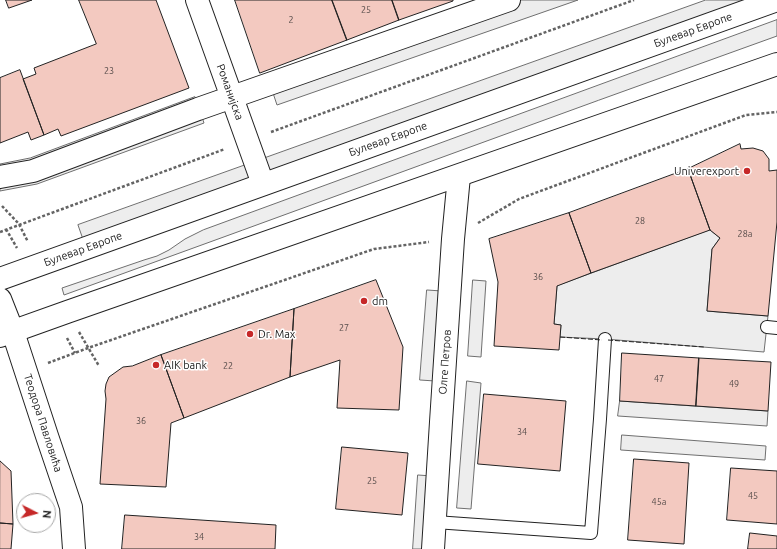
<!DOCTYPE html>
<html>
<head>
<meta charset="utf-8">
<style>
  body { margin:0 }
  #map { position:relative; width:777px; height:549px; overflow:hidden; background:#fff; font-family:Ubuntu,sans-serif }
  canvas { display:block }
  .north { position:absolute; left:16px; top:493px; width:40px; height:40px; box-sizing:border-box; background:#fff; border:1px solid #a7a7a7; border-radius:50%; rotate:96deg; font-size:11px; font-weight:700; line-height:16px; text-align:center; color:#222 }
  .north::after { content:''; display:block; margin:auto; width:14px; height:18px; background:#c62828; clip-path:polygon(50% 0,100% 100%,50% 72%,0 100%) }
</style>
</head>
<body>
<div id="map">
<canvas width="777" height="549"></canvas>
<div class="north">N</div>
</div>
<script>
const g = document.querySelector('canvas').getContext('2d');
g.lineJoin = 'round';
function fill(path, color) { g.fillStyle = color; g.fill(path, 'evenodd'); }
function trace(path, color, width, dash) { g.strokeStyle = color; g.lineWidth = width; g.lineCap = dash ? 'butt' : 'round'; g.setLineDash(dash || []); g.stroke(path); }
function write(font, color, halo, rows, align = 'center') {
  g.font = font + ' Ubuntu,sans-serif'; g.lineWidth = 3; g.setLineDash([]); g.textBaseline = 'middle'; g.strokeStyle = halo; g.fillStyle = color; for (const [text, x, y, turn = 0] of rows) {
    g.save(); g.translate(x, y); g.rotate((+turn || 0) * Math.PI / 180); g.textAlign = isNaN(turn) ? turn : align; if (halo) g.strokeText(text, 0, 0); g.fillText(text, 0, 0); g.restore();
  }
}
const green = new Path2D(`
  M777,20V36C539,121 302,209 64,295L62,288L144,260L157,256L169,250L185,239L203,230Z`);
fill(green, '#eee');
trace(green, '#6f6f6f', 1);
const parking = new Path2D(`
  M511,0H578L277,105L270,84Z
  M706,0H776L86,248L78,225Z
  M195,97L204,123L37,184L0,191V164L30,158Z
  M710,230L720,238L712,249L707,311L768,316L764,352L605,339L560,337L561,325L554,324L557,286Z
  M473,280L486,281L481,357L468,356Z
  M427,290L442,291L435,381L420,380Z
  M467,381L481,383L471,509L457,508Z
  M620,401L768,411L767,426L618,416Z
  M622,435L766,446L765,460L621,450Z
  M418,475L432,476L426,549H413Z`);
fill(parking, '#ededed');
trace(parking, '#6f6f6f', 1);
const building = new Path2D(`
  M6,0H32L9,8Z
  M79,0H156L189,88L61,136L58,129L44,135L23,79L36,74L34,68L96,44Z
  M235,0H332L347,40L260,73Z
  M332,0H392L399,20L347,40Z
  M392,0H453V1L399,20Z
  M20,70L44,135L31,140L28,132L0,143V78Z
  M740,144L741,149L753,148L763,151L769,159V171L777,170V222L768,316L707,311L712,249L720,238L710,230L688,169Z
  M688,169L710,230L591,273L569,213Z
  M569,213L591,273L557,286L554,324L561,325L559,350L494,346L498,282L489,239Z
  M376,280L403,347L399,410L337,408L340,360L290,377L294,309Z
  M294,309L290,377L184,418L161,355Z
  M622,353L699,358L696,406L620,401Z
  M161,355L184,418L171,423L166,487L100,484L106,399L105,391L106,384L109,377L123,367L132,366Z
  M699,358L771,362L768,411L696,406Z
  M484,394L566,401L560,471L478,464Z
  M342,447L408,453L402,515L336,509Z
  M634,459L689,463L684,544L628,540Z
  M0,461L11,471L13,524L0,523Z
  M731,468L777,471V524L727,520Z
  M125,515L276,525L275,549H122Z
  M0,523L13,524L11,549H0Z
  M750,533L777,536V549H748Z`);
fill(building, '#f3c9c0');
trace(building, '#222', 1);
const service = new Path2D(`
  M767,327L777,328
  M435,522L591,533L600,419L605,339`);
const minor = new Path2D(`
  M197,0L263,184
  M0,177L33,171L198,109L509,0
  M0,299L13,332L47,436L71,507L74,549
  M433,549L441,422L453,239L459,176`);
const secondary = new Path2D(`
  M0,279L777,0
  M0,336L67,312L777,64`);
trace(service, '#222', 14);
trace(minor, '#222', 24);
trace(secondary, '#222', 24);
trace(new Path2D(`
  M271,132L634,0
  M2,206L19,224L28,242
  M478,223L519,199L746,115L777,112
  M6,229L17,248
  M0,232L225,149
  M79,332L99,366
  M67,338L75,353
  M48,363L88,348L374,249L429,242`), '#646464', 2.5, [3, 2]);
trace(service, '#fff', 12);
trace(minor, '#fff', 22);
trace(secondary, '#fff', 22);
trace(new Path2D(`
  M560,337L602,340
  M608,340L704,347`), '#222', 1, [5, 2]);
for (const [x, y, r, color] of [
  [747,171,4,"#c62828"],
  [364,301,4,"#c62828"],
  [250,334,4,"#c62828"],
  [156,365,4,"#c62828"]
]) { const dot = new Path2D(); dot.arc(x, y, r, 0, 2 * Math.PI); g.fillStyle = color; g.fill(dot); trace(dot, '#fff', 1.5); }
write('9px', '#564c4a', null, [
  ["25",366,10],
  ["2",291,20],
  ["23",109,71],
  ["28",640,221],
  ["28a",745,234],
  ["36",538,277],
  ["27",344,328],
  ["22",228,366],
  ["47",659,379],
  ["49",734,384],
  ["36",141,421],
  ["34",522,432],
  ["25",372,481],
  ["45",753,496],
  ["45a",659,502],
  ["34",199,537]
]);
write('11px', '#222', '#fff', [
  ["Булевар Европе",693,30,-20],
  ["Романијска",230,92,70],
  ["Булевар Европе",388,139,-20],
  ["Булевар Европе",83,249,-20],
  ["Олге Петров",445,362,-86],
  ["Теодора Павловића",43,423,72]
]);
write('11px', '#222', '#fff', [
  ["Univerexport",739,171,"right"],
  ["dm",372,301],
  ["Dr. Max",258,334],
  ["AIK bank",164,365]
], 'left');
</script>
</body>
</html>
